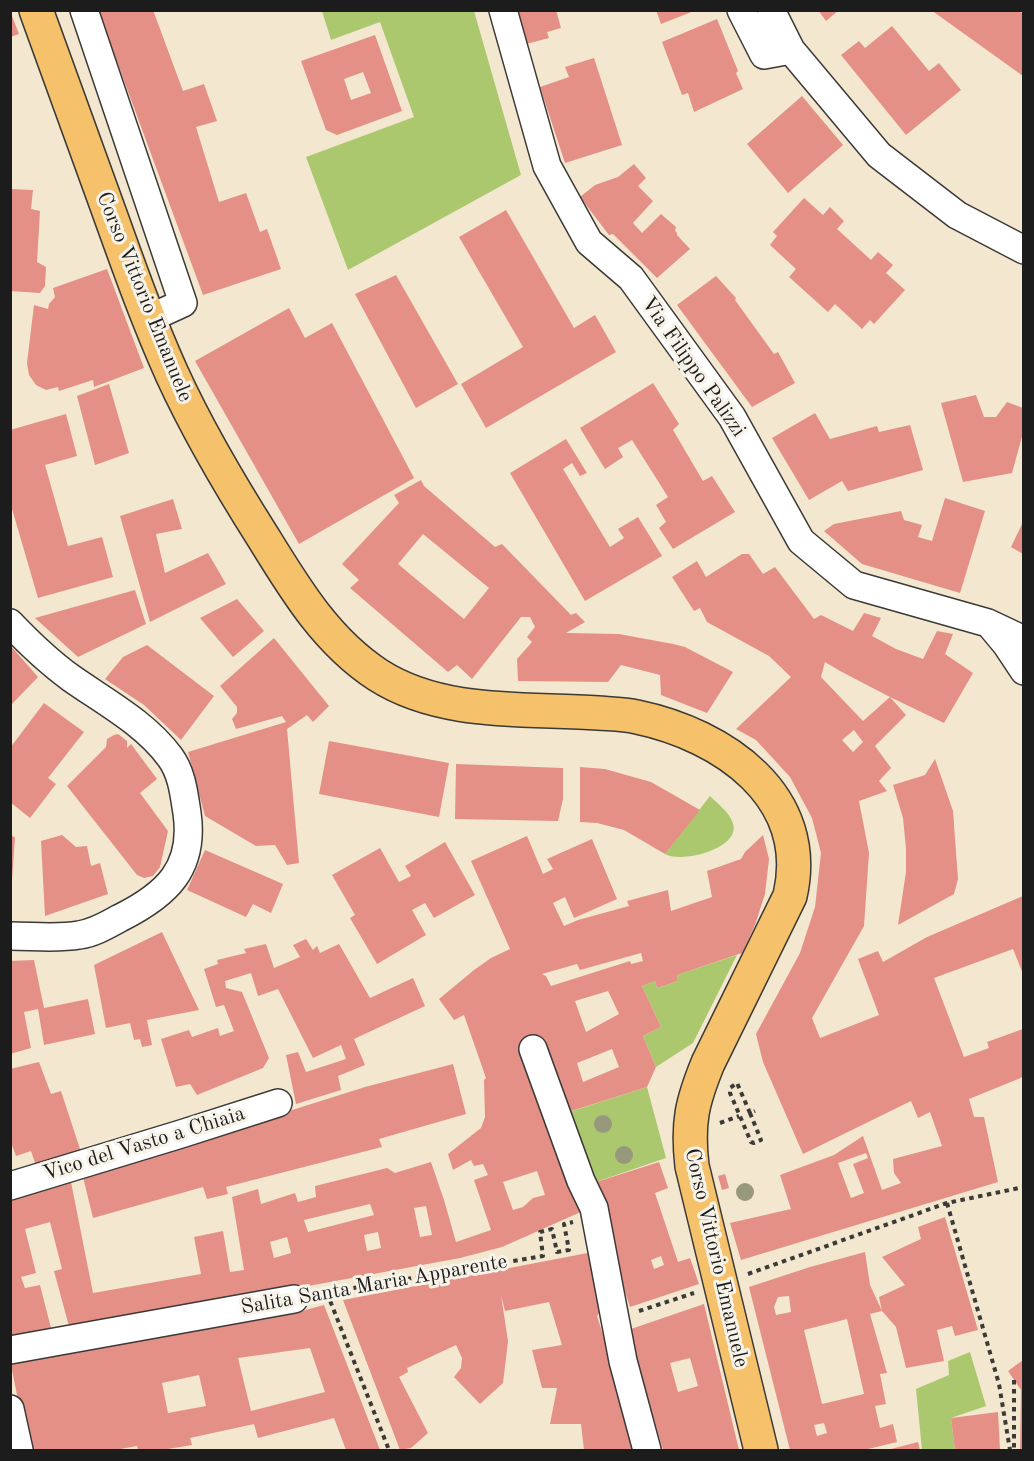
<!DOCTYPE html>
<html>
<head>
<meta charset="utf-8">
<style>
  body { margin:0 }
  #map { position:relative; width:1034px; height:1461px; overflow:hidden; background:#f3e7d0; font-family:"Old Standard TT",serif }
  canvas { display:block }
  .frame { position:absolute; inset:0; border:12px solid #1c1c1c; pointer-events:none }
</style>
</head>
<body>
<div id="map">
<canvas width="1034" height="1461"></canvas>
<div class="frame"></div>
</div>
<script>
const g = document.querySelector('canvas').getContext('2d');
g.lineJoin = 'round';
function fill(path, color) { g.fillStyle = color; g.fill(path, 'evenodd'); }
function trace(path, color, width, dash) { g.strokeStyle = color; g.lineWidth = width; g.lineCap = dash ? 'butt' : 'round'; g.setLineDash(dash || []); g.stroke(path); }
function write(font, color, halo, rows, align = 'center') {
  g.font = font + ' "Old Standard TT",serif'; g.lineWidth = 6; g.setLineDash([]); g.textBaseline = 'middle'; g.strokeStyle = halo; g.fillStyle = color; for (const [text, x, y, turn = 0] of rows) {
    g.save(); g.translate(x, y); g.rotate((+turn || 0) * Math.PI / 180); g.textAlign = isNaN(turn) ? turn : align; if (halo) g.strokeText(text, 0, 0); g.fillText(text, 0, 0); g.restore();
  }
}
fill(new Path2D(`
  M322,11H474L521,175L348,270L306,157L414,117L380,22L331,40Z
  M710,796C717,803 728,811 732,821C745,848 681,864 665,854Z
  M737,955L693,1043L656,1067L643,1036L661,1027L642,986L655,981L657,988L678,981L677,975Z
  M647,1087L666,1158L590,1184L566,1113Z
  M970,1352L986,1406L951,1418L955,1450H922L916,1389L949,1375L948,1361Z`), '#acc86e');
fill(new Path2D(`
  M98,10H153L183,91L204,84L217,121L196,127L219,202L246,193L260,232L267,229L281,269L203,295Z
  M517,10H556L561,28L547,32L549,38L526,44Z
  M656,10H694V11L661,24Z
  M818,10H839L826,21Z
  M931,10H1018L1023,14V76Z
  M10,11L19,34L10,37Z
  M717,19L738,71L736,73L743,89L694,112L688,93L682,95L662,42Z
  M892,26L929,71L939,63L961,90L906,135L841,55L859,41L865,48Z
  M375,35L402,111L337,135L326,130L301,61ZM363,72L371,93L351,100L344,79Z
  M594,58L622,145L565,163L540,87L569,77L565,67Z
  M802,96L843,145L788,193L747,144Z
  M634,164L646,178L638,186L653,201L633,223L642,233L661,214L676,227L675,231L677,233V235L690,249L657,278L613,234L609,235L580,197L595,185L618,177Z
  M10,189L33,190L31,209L40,211L37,262L46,267L45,286L40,293L10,291Z
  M804,198L823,215L830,207L844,221L837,229L871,260L878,252L893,265L886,273L905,290L874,324L870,320L862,329L835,304L828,312L789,277L796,269L770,245L777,236L773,232Z
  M506,210L574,328L595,315L616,352L486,428L461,384L523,347L459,237Z
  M107,269L144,368L94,387L93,380L59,391L58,387L46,390L36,385L29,375L27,363L34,305L48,309L49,304L55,297L53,288Z
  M396,275L458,384L416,408L355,294Z
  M716,276L736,298L735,300L774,354L778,352L795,383L752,407L677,305Z
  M289,308L305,338L332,323L414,478L299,544L195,361Z
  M653,383L679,424L673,430L703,481L712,476L735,512L673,549L659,528L666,522L656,505L668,497L632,440L618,448L623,457L605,469L580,428Z
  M109,384L129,453L95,465L77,396Z
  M976,395L984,417H996L1007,402L1023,408V433L1012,473L963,482L941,403Z
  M815,413L830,439L877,426L879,432L910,425L923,470L848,491L842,481L809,500L772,438Z
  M66,414L77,456L45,465L68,546L102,537L113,577L38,598L10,502V430Z
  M566,439L587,473L580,476L572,463L563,469L610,547L624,538L618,529L638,517L662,556L585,601L510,473Z
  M421,480L424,486L495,547L502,544L571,615L576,613L585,622L566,633L619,634L673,644L685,647L733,672L707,713L661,695L660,675L621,665L608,682L518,681L517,659L532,642L527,637L535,627L530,617H521L472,679L457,665L448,672L350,588L359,580L342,564L399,503L394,495ZM423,534L489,588L464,619L398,564Z
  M945,498L985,511L960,593L862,564L824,531L834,524L901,511L904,520L922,525L918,537L932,541Z
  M173,499L182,529L156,534L165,573L208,553L226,584L150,622L120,516Z
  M1023,522V554L1011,547Z
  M742,554H749L763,574L775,567L814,619L821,615L853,631L864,613L881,618L872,636L896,649L923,659L937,631L953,634L945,654L973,673L944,723L890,697L906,715L875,746L891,768L879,781L887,791L859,801L869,853L864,926L812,1018L820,1038L879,1015L858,959L878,951L883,962L927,937L1023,896V974L1013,949L934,978L964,1057L989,1048L987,1042L1023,1029V1077L969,1099L974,1117H984L998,1182L741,1260L730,1223L791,1209L780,1175L834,1155L863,1136L882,1190L901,1183L894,1173L893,1159L942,1146L930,1112L918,1118L911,1101L803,1154L763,1062L756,1034L800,953L815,907L821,853L812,818L790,777L756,740L736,729L791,677L769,656L707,622L700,608L694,611L672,577L697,561L706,577ZM825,662L840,671L890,697L863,721L821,677ZM854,730L863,742L853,752L842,740ZM866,1153L868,1158L853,1164L864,1193L851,1198L838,1163Z
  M135,590L146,624L78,657L35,618Z
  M237,599L264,631L233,657L200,618Z
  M274,638L329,706L313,722L307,715L287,729L299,863L287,865L275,845L256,846L205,816L188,752L286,722L282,716L236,729L232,719L237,713V707L220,686Z
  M10,645L38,677L10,706Z
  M147,645L214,696L181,740L144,705L105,679L123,657Z
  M44,703L84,732L48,778L56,784L30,818L10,802V748Z
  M118,734L127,741V748L131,744L157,779L140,793L168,831L160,867L153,876L144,878L137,875L67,786L106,747L107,739L114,735Z
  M329,741L449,763L439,817L319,794Z
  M935,759L953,811L958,879L954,894L898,925L906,872V849L903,818L893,785L925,775Z
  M456,764L563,768V799L558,821L455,819Z
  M580,767L605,769L651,782L700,810L665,854L624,830L597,823L580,822Z
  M62,835L76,847L87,846L91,866L100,863L108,894L45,916L41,841Z
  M763,835L769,859L765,894L755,925L742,953L677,975L678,981L657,988L655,981L642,986L661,1027L643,1036L656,1067L647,1087L565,1113L583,1211L502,1247L460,1258L70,1330L54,1271L62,1269L50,1222L25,1229L36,1273L21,1277L25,1288L40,1285L52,1332L10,1340V1195L70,1177L93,1293L201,1274L194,1237L223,1231L230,1272L244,1270L232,1197L258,1189L261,1204L295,1193L298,1202L316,1197L315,1186L387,1168L395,1173L431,1162L444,1200L456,1242L491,1230L474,1180L488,1175L483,1164L474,1166L471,1160L453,1170L448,1154L481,1128L485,1117L484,1080L486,1078L464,1015L454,1020L439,999L474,970L491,958L510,949L471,861L527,836L543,874L553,869L547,859L592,839L617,899L574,918L565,897L553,903L564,926L578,920L629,906L627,901L668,890L671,911L712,897L707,871L741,859L745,852ZM641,953L643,961L631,964L630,961L551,986L546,976L542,974L577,964L580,970ZM608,991L619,1014L586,1032L575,1001ZM612,1049L619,1067L583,1082L577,1063ZM537,1171L545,1195L533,1198L523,1207L513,1210L503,1182ZM370,1204L374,1215L308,1232L304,1220ZM426,1206L432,1235L420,1237L414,1208ZM378,1232L381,1248L367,1251L364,1235ZM287,1237L291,1253L274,1258L270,1242Z
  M10,836L15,837L12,880H10Z
  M445,842L475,895L434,918L425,903L412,910L426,935L377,964L350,918L355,915L332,875L380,848L399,882L411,876L405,866Z
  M205,850L283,884L271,913L253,904L246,917L187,890Z
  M162,932L199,1010L147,1020L152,1045L142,1047L140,1039L134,1040L130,1023L106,1028L94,965Z
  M306,939L313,950L317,946L320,953L339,944L370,998L413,978L425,1006L354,1039L365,1065L338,1076L341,1090L296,1104L286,1055L298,1052L306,1072L346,1059L341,1045L313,1058L278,989L258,996L251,973L225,981L226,988L242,992L269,1058L263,1068L197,1095L190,1084L176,1087L161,1039L189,1030L192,1037L218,1028L220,1036L234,1031L224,1005L216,1007L204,969L218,964L217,960L246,953L244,949L266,944L274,968L300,957L293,945Z
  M34,960L44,1008L88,999L95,1034L44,1045L38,1009L24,1012L31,1048L10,1054V961Z
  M39,1062L51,1094L61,1091L81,1152L36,1166L31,1151L16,1156L10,1140V1069Z
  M453,1064L466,1114L379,1139L382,1147L226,1187L228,1194L207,1199L203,1187L93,1218L82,1173L213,1135L365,1087Z
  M659,1162L668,1188L655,1193L678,1262L690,1258L699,1284L630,1307L590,1184ZM661,1256L664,1265L654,1269L651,1260Z
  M725,1174L729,1188L722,1190L718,1176Z
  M945,1217L978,1330L955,1336L952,1326L937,1330L944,1361L906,1368L896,1327L882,1311L870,1314L887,1373L880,1374L886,1404L875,1406L880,1428L893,1424L897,1442L864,1450H790L749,1287L810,1267L865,1252L870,1285L882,1311L879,1297L905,1285L882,1257L921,1239L918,1227ZM789,1296L791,1312L776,1315L774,1307L778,1297ZM847,1319L864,1394L822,1404L804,1330ZM824,1423L827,1433L817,1436L814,1425Z
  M598,1251L603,1307L597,1316L640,1450H584L581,1424H550L557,1388H542L532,1350L562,1345L549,1302L505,1311L501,1295L508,1341L503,1383L480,1404L454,1377L461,1368L462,1358L456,1345L407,1368L408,1372L399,1377L428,1433L411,1448L400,1450L343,1300Z
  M704,1304L739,1450H663L628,1330ZM690,1358L698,1386L678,1392L670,1363Z
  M324,1305L380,1450H346L334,1418L258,1438L254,1424L190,1438L192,1445L162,1450H138L137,1446L115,1450H28L10,1360L298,1312ZM310,1348L325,1392L251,1411L238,1358ZM199,1375L206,1406L168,1413L162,1383Z
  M1023,1360V1450H1020L1021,1390L1008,1371Z
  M998,1412L1000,1450H955L951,1418Z
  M918,1442L920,1450H887Z`), '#e59086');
const minor = new Path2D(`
  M84,10L183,303L148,319
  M503,10L547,166L589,242L631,278L732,417L801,541L854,585L988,623L1024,640
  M741,10L764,55L791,50
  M771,10L791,50L879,155L957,215L1024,250
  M10,623C29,643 49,662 71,678C105,702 145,723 170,757C182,773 184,794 187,813C195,869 166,895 120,918C107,925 94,933 79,935C57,939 33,936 10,936
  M991,626L1006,644L1024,671
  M533,1049L581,1181L594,1208L623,1361L647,1450
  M10,1186L181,1134L278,1103
  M10,1350L294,1299
  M10,1409L19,1450`);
const major = new Path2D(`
  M36,10C61,79 86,148 111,217C130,270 149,323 172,374C198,431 230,485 263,537C295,589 326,641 378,675C442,716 525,708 598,713C611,714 624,714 637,717C723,735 813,796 790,896L708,1063C692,1102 687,1123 692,1166L761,1450`);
trace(minor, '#3c3a37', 30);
trace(major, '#3c3a37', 36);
trace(new Path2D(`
  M750,1113L761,1140L754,1143L751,1142L730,1093V1088L737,1083L750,1113L755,1111
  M720,1123L739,1116
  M947,1203L999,1384L1010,1450
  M748,1274L947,1203L1024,1187
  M327,1293L389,1450
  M318,1294L543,1256L540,1232L552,1229L557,1252L569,1250L564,1224L573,1222
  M639,1311L694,1293
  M1014,1380V1450`), '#3c3a37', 4, [4.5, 4.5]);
trace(minor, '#fff', 27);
trace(major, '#f5c16b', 33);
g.fillStyle = '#98987d';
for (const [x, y] of [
  [603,1124],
  [624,1155],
  [745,1192]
]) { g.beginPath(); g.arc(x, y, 9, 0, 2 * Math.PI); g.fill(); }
write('21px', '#1c1c1c', '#f7f3e8', [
  ["Corso Vittorio Emanuele",144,297,68],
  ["Via Filippo Palizzi",693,367,55],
  ["Vico del Vasto a Chiaia",144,1144,-17],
  ["Corso Vittorio Emanuele",716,1258,77],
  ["Salita Santa Maria Apparente",374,1285,-10]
]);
</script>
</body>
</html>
